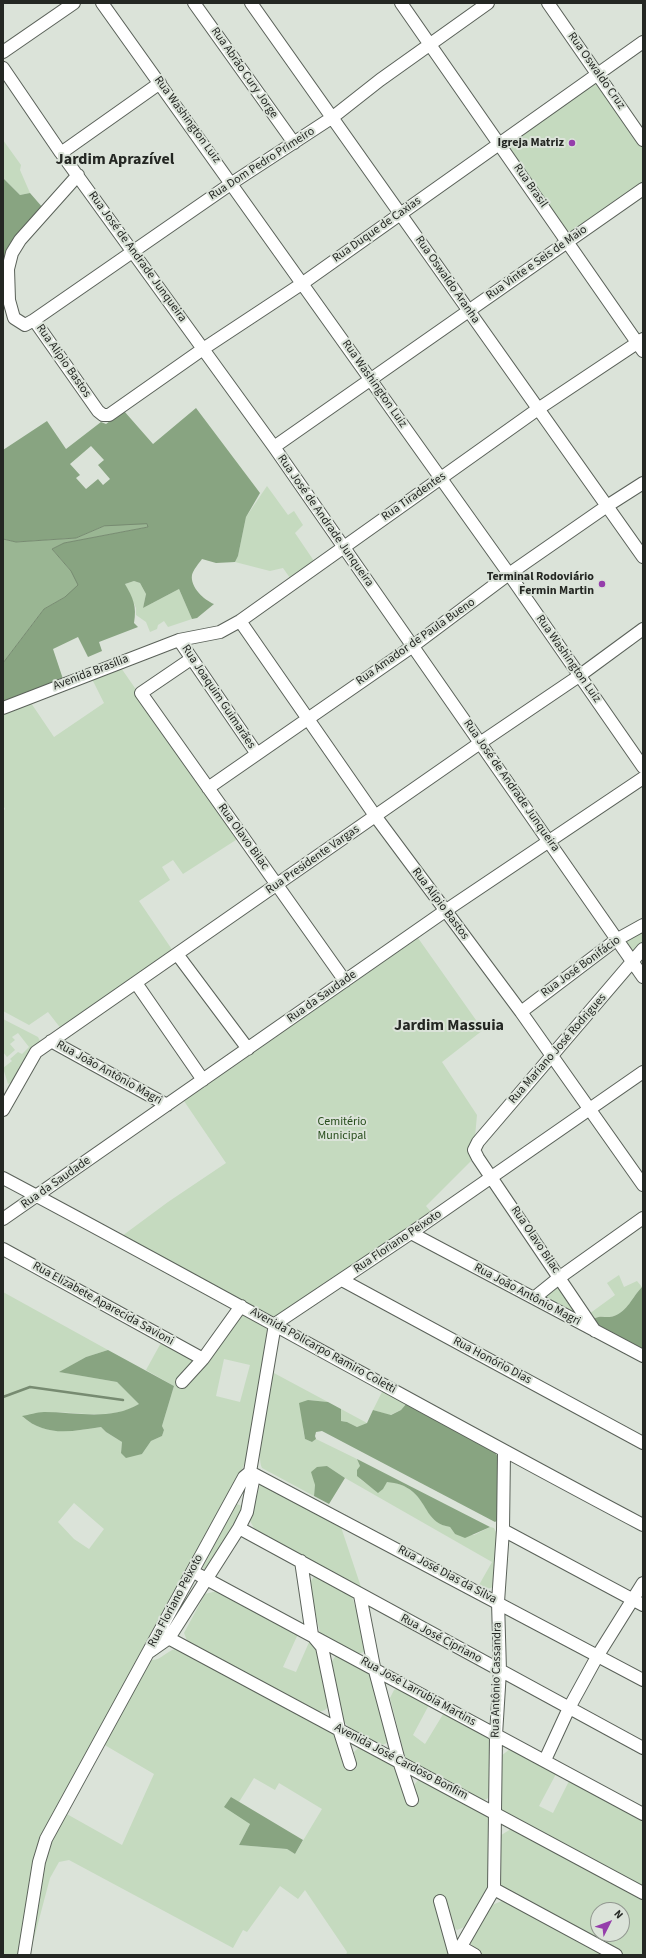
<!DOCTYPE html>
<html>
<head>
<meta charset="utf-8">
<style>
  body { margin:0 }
  #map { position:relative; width:646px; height:1958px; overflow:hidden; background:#dbe3d9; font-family:"Source Sans 3",sans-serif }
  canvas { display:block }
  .frame { position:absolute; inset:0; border:4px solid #242723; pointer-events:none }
  .north { position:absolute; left:590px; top:1902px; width:40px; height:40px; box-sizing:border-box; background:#dbe3d9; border:1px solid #929890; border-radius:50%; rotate:48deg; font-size:11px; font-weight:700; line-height:16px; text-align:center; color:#242723 }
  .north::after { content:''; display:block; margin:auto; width:14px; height:18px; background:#953eab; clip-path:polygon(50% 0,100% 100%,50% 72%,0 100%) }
</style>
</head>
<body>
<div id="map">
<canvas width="646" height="1958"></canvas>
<div class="frame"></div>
<div class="north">N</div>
</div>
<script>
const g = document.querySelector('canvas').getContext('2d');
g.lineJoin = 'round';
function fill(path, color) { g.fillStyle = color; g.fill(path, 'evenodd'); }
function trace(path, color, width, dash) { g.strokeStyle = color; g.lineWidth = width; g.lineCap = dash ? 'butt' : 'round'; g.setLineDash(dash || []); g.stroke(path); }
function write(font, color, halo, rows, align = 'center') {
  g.font = font + ' "Source Sans 3",sans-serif'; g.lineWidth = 4; g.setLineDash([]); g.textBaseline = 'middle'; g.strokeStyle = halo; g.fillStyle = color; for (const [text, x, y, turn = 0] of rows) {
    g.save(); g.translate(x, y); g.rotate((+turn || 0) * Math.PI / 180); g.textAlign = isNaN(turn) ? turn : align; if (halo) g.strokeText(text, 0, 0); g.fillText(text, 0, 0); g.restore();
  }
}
fill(new Path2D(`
  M590,84L599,85L643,146V182L573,232L566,230L506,146Z
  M3,140L21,165L20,170L30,193L20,195L3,178Z
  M267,486L288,515L294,511L303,525L295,533L314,561L290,578L283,568L270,571L235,562L238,556L246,517Z
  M134,581L140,583L146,594L143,608L179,589L192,619L168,627L164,621L158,625L157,629L150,632L146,622L136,615V608L125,584Z
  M119,665L239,838L183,874L173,860L162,867L170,880L139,901L173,951L62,1030L48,1012L29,1025L3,1011V811L5,809L3,805V710L29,700L54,737L104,703L91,677Z
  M643,928V943L635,952H631L624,939Z
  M418,938L483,1030L442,1062L477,1115L475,1137L469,1151L472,1160L426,1206L432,1213L277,1316L273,1317L122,1236L168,1202L226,1163L184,1101Z
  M3,1019L38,1037L40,1041L16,1081L8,1084L3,1068L12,1061L10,1059L18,1052L22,1054L29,1047L18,1033L12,1037L15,1040L10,1044L15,1050L7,1057L3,1052Z
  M619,1275L624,1287L637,1281L642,1287C632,1297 628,1311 614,1316C606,1319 602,1314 593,1319L589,1314L615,1295L607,1283Z
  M557,1283L582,1318L544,1298L545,1293Z
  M3,1292L108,1350L86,1357L60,1372L117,1382L140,1404C103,1426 60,1403 23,1417C46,1437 73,1431 101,1427L106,1432L122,1442L121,1453L142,1454L151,1441L162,1436L164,1430L162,1426L174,1386L146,1370L162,1341L194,1357V1363L238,1316L244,1314L264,1323L267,1330L249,1449L245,1463L234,1486L42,1836L19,1955H3ZM224,1359L250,1365L240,1402L216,1396ZM74,1503L104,1529L89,1549L74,1539L58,1522Z
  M272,1372L328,1402L308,1400L303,1429L305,1439L312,1442L316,1439L357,1459L360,1466V1479L378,1492L387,1481C397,1483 405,1485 413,1492C428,1504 428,1523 450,1527L455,1534L474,1535L490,1527L494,1528L497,1534L496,1583L491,1588L486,1589L479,1585L492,1562L345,1478L327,1466L312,1472L315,1485L314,1496L262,1468C259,1462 261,1455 259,1447Z
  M383,1390L407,1403L401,1410L390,1415L373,1410Z
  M341,1409L367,1423L357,1427L347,1422L341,1421Z
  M261,1481L337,1515L362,1590L255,1530L250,1521Z
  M237,1504L242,1506L243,1508L209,1567L204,1569L202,1567V1563L235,1505Z
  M315,1575L348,1592L353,1599L366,1645L364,1652L358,1654L325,1638L320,1633L309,1584Z
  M217,1591L298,1634L283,1667L296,1672L310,1640L316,1647L330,1705L325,1710L319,1712L188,1643L184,1633L205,1594Z
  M175,1649L181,1650L334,1731L349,1768L355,1769L357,1768L354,1752L360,1746L393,1762L412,1804L415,1806L418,1803L414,1785L418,1780H425L488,1815L491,1820L489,1887L469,1925L457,1930L452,1926L451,1955H346L347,1952L305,1890L298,1899L280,1886L247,1932L243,1930L233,1948L69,1860L59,1862L50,1878L32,1946L45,1864L50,1841L65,1813L122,1845L154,1774L103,1744L150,1660C161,1661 165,1652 175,1649ZM254,1778L275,1790L279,1783L322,1809L295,1854L287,1849L239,1845L250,1824L231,1797L239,1802Z
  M336,1655L372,1674L390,1738L387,1743L382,1745L350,1729L343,1720L330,1665Z
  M400,1687L430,1703L413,1735L425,1744L445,1711L489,1735L492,1743L490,1795L487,1799L481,1801L412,1764L405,1757L390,1698L394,1690Z
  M510,1749L556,1774L539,1806L553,1813L569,1781L643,1821V1889L506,1815L501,1808V1756Z
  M511,1829L643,1899V1955H625L502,1890L498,1883V1837ZM598,1910H622V1934H598Z
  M504,1900L606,1955H483L476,1951L469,1941L490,1906Z`), '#c5dabf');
fill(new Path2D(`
  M3,178L20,195L30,193L43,208C30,221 14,235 7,251C1,263 4,288 5,301L3,303Z
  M196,408L260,493L246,517L238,556L235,562L216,563L202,559C199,563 193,570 192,575C190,587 204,600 214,604L197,618L192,619L179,589L143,608L146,594L140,583L134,581L125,584C133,598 137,606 134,623L138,627L99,642L102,651L88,657L78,637L53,649L63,679L3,703V663L44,609L65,597L71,571L52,549L63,543L148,527L104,526L76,538L16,542L3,539V450L47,421L66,449L101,422L106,424L124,411L153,444ZM91,446L104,460L98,465L110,479L103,485L98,479L86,489L76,478L80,475L70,464Z
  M642,1287L643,1289V1352L602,1331L593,1319C602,1314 606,1319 614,1316C628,1311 632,1297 642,1287Z
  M108,1350L174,1386L162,1426L164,1430L162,1436L151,1441L142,1454L126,1458L121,1453L122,1442L106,1432L101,1427C73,1431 46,1438 22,1416C29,1415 37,1412 44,1412C75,1412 111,1421 139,1404L117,1382L59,1372L86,1357Z
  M308,1400L328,1402L341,1409V1421L347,1422L357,1427L367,1423L373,1410L391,1415L401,1410L407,1403L492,1448L498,1457L499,1519L495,1522L322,1431L316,1432L315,1436L316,1439L312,1442L305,1439L299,1403Z
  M357,1459L490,1527L465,1538L455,1534L450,1527C427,1523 428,1505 413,1492C405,1485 397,1483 387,1482L383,1489L378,1493L357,1476V1470L360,1466Z
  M327,1466L345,1478L329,1504L314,1496L315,1485L311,1472L317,1467Z
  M231,1797L303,1840L295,1854L287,1849L239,1845L250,1824L224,1807Z`), '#88a481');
const water = new Path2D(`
  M147,524L148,527L64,543L52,549L71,571L78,585L65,597L44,609L3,663V539L16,542L76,538L104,526Z`);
fill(water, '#9ab693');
trace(water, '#778b71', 1);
trace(new Path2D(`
  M3,1397L30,1387L123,1400`), '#778b71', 2.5);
const minor = new Path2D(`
  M102,3L509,574L643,767
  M194,3L294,143
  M251,3L643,557
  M401,3L643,351
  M548,3L643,140
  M3,52L74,3
  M3,68L61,153L274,447L643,977
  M61,153L160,83
  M78,175L20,240L12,253L8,269L9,300L14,318L25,325L34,320L232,183L333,117L380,80L488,3
  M34,320L98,411L103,415H109L203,349L303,283L643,42
  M274,447L643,189
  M240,621L376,817L521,1012L643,1185
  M179,640L257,754
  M191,659L141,693L345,981
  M3,708L179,640L220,632L240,621L538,409L643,339
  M208,788L413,646L509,574L607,506L643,483
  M177,954L248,1049
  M136,983L203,1080
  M521,1012L616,940L643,925
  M51,1041L167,1105
  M3,1110L36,1052L480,743L579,676L643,629
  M3,1178C218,1292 429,1412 643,1525
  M3,1219L445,911L643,778
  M411,1233L643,1356
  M3,1249L203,1359
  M342,1280L643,1443
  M534,1298L560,1277L643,1218
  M595,1331L478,1158L474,1150L478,1142L643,949
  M182,1382L203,1359L241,1306
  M250,1472L643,1680
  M239,1528L643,1748
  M503,1530L643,1605
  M301,1561L312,1635L322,1647L339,1729L350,1764
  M199,1575L643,1814
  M360,1595L374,1667L399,1761L412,1800
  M159,1633L643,1893
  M149,1652L169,1638L239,1528L247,1512L250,1496L253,1481L250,1472L275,1324L411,1233L643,1072
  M545,1760L569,1708L598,1655L643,1583
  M494,1889L616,1955
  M440,1901L455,1955
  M461,1947L475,1955
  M24,1955L39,1862L46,1839L244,1477L250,1472
  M456,1955L494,1889L496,1735L500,1671L498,1602L503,1530L504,1452`);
trace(minor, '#5a6159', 14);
trace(minor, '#fff', 12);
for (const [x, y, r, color] of [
  [572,143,4,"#953eab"],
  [602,584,4,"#953eab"]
]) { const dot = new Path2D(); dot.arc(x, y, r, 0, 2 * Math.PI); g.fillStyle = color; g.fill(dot); trace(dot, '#dbe3d9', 1.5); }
write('12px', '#242723', '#dbe3d9', [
  ["Rua Oswaldo Cruz",596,71,55],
  ["Rua Abrão Cury Jorge",244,73,55],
  ["Rua Washington Luiz",187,120,54],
  ["Rua Dom Pedro Primeiro",262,164,-33],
  ["Rua Brasil",530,186,55],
  ["Rua Duque de Caxias",377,230,-35],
  ["Rua José de Andrade Junqueira",137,257,54],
  ["Rua Vinte e Seis de Maio",537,263,-35],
  ["Rua Oswaldo Aranha",447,280,55],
  ["Rua Alipio Bastos",63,361,55],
  ["Rua Washington Luiz",374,384,55],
  ["Rua Tiradentes",414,497,-35],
  ["Rua José de Andrade Junqueira",325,521,55],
  ["Rua Amador de Paula Bueno",416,642,-35],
  ["Rua Washington Luiz",568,659,55],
  ["Avenida Brasília",91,673,-21],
  ["Rua Joaquim Guimarães",218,697,56],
  ["Rua José de Andrade Junqueira",511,786,55],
  ["Rua Olavo Bilac",243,837,54],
  ["Rua Presidente Vargas",313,860,-35],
  ["Rua Alípio Bastos",440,904,53],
  ["Rua José Bonifácio",581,967,-36],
  ["Rua da Saudade",322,997,-35],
  ["Rua Mariano José Rodrigues",558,1049,-49],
  ["Rua João Antônio Magri",109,1073,29],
  ["Rua da Saudade",56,1183,-35],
  ["Rua Olavo Bilac",535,1240,56],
  ["Rua Floriano Peixoto",398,1242,-34],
  ["Rua João Antônio Magri",527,1295,28],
  ["Rua Elizabete Aparecida Savioni",103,1304,29],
  ["Avenida Policarpo Ramiro Coletti",323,1351,29],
  ["Rua Honório Dias",492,1361,28],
  ["Rua José Dias da Silva",447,1575,28],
  ["Rua Floriano Peixoto",176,1601,-62],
  ["Rua José Cipriano",441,1639,28],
  ["Rua Antônio Cassandra",497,1680,-89],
  ["Rua José Larrubia Martins",418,1692,29],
  ["Avenida José Cardoso Bonfim",401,1762,28]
]);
write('bold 12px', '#242723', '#dbe3d9', [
  ["Igreja Matriz",564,143],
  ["Terminal Rodoviário",594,577],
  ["Fermin Martin",594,591]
], 'right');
write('12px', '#264c1a', '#dbe3d9', [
  ["Cemitério",342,1122],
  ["Municipal",342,1136]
]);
write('bold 16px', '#242723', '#dbe3d9', [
  ["Jardim Aprazível",115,160],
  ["Jardim Massuia",449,1026]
]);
</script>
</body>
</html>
